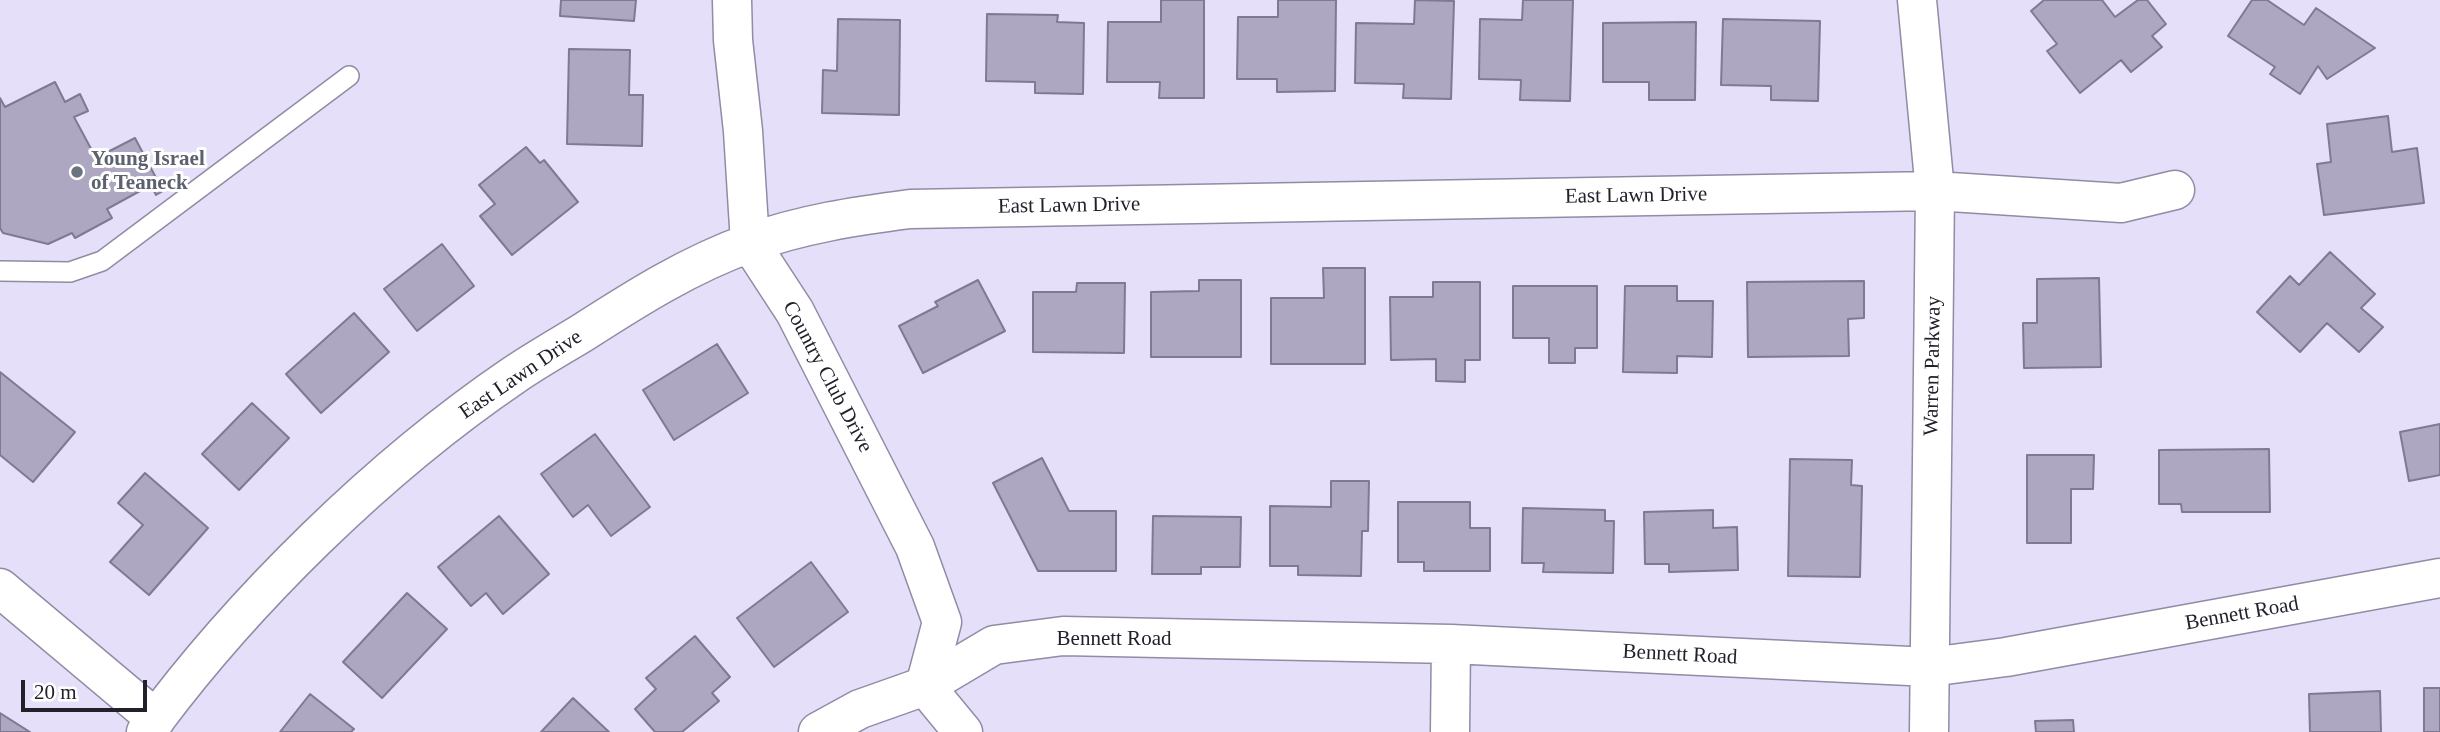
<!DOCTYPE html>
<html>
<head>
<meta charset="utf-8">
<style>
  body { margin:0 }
  #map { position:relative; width:2440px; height:732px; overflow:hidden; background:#e5dffa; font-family:Georgia,serif }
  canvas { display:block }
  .scale { position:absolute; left:21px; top:680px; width:126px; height:32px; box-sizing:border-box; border:4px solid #22202a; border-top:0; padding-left:9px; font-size:21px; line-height:24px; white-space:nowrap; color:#22202a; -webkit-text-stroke:5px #fff; paint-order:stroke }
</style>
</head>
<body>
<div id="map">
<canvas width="2440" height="732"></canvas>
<div class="scale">20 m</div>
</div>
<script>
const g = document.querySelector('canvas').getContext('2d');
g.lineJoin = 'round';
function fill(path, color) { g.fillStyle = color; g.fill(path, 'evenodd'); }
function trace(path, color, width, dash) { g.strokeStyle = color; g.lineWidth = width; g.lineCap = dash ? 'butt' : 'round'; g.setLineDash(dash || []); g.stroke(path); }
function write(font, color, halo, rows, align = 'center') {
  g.font = font + ' Georgia,serif'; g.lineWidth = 6; g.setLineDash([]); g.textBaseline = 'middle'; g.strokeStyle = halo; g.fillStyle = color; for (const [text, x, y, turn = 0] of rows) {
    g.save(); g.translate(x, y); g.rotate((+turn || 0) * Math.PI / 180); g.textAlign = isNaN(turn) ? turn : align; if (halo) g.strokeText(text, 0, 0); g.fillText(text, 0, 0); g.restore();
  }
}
const building = new Path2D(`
  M561,0H636L634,21L560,16Z
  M1161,0H1204V98H1159L1160,82H1107L1108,22H1161Z
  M1278,0H1336L1335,91L1277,92V79H1237L1238,17H1278Z
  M1415,0L1454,1L1451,99L1403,98L1404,84L1355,83L1356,23L1414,24Z
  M1523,0H1573L1570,101L1520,100L1521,80L1479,79L1480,19L1522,20Z
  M2044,0H2102L2115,17L2138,0H2147L2166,24L2152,36L2162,47L2131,72L2121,60L2080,93L2047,51L2057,44L2031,11Z
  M2252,0H2267L2304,25L2316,8L2375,48L2327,79L2318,66L2300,94L2270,74L2275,67L2228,36Z
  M987,14L1058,15L1057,22L1084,23L1083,94L1035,93V82L986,81Z
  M838,19L900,20L899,115L822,113L823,70L837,71Z
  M1723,19L1820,21L1818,101L1771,100V86L1721,85Z
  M1696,22L1695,100H1649V82H1603V23Z
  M569,49L630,50L629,95H643L642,146L567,144Z
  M55,82L65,102L80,94L88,111L74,117L96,158L135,138L163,191L156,195L151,185L107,209L112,218L75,238L72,233L48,244L3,233L0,228V98L5,107Z
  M2388,116L2392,152L2417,148L2424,203L2324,215L2317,164L2331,162L2327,124Z
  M526,147L540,163L544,160L578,202L512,255L480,216L495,204L479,185Z
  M442,244L474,286L417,331L384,289Z
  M2330,252L2375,294L2361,308L2383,327L2359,352L2327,323L2300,352L2257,312L2290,276L2299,285Z
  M1323,268H1365V364H1271V298H1324Z
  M2099,278L2101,367L2024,368L2023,323H2037V279Z
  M978,280L1005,331L923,373L899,326L938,306L935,302Z
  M1199,280H1241V357H1151V292L1199,291Z
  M1864,281V318L1848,319L1849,356L1748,357L1747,282Z
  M1433,282H1480V360H1465V382L1436,381V359L1391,360L1390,297H1433Z
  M1077,283H1125L1124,353L1033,352V292H1076Z
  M1513,286H1597V348H1575V363H1549V338H1513Z
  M1625,286H1677V301H1713L1712,357L1677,356V373L1623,372Z
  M354,313L389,352L321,413L286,374Z
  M717,344L748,393L674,440L643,390Z
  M0,372L75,432L33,482L0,455Z
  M252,403L289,438L239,490L202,454Z
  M2440,424V475L2409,481L2400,432Z
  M595,434L650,507L611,536L588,505L573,517L541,474Z
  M2269,449L2270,512H2182L2181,504H2159V450Z
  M2027,455H2094L2093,489H2071V543H2027Z
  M1042,458L1069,511H1116V571H1038L993,483Z
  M1790,459L1852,460L1851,485L1862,486L1860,577L1788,576Z
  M145,473L208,528L149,595L110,562L143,525L118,503Z
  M1331,481H1369L1368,531H1362L1361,576L1298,575V566H1270V506L1331,507Z
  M1398,502H1470V528H1490V571H1424V562H1398Z
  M1523,508L1605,510V521H1614L1613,573L1543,572L1544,563H1522Z
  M1713,510V528L1737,527L1738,570L1669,572V564H1645L1644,512Z
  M499,516L549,574L503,614L486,593L471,606L438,567Z
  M1153,516L1241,517L1240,567H1201V574H1152Z
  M811,562L848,612L774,667L737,618Z
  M407,593L447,629L382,698L343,662Z
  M695,636L730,677L712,693L719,701L682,732H655L635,709L656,689L646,678Z
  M2424,688H2440V732H2424Z
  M2380,691L2381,732H2310L2309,694Z
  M310,694L354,729L351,732H280Z
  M573,698L609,732H541Z
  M0,713L30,732H0Z
  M2073,720L2074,732H2036L2035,721Z`);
fill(building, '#aea7c1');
trace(building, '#7f7992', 2);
const lane = new Path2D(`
  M0,271L70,272L102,261L349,76`);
const street = new Path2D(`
  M732,0L733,40L743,131L750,243L795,312L915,547L942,622L925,686L963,732
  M1917,0L1935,191L1929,732
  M0,588L156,719
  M146,732C242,601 380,466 514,375C536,360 559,347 582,333C635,299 690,264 750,243C802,224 856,216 910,209L1935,191L2121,203L2175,190
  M818,732L860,709L925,686L994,645L1063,636L1451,644L1930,667L2006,657L2440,578
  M1450,732L1451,644`);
trace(lane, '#918ba4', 22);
trace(street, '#918ba4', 41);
trace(lane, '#fff', 19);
trace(street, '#fff', 38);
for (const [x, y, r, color] of [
  [77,172,7,"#6b7280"]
]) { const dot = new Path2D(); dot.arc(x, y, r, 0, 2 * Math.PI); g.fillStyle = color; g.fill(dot); trace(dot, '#fff', 2.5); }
write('bold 21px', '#5b616d', '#fff', [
  ["Young Israel",91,160],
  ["of Teaneck",91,184]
], 'left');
write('21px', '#22202a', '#fff', [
  ["East Lawn Drive",1636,196,-1],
  ["East Lawn Drive",1069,206,-1],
  ["Warren Parkway",1933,366,-89],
  ["East Lawn Drive",521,375,-34],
  ["Country Club Drive",827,377,62],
  ["Bennett Road",2242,614,-10],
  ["Bennett Road",1114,639],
  ["Bennett Road",1680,655,3]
]);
</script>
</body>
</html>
